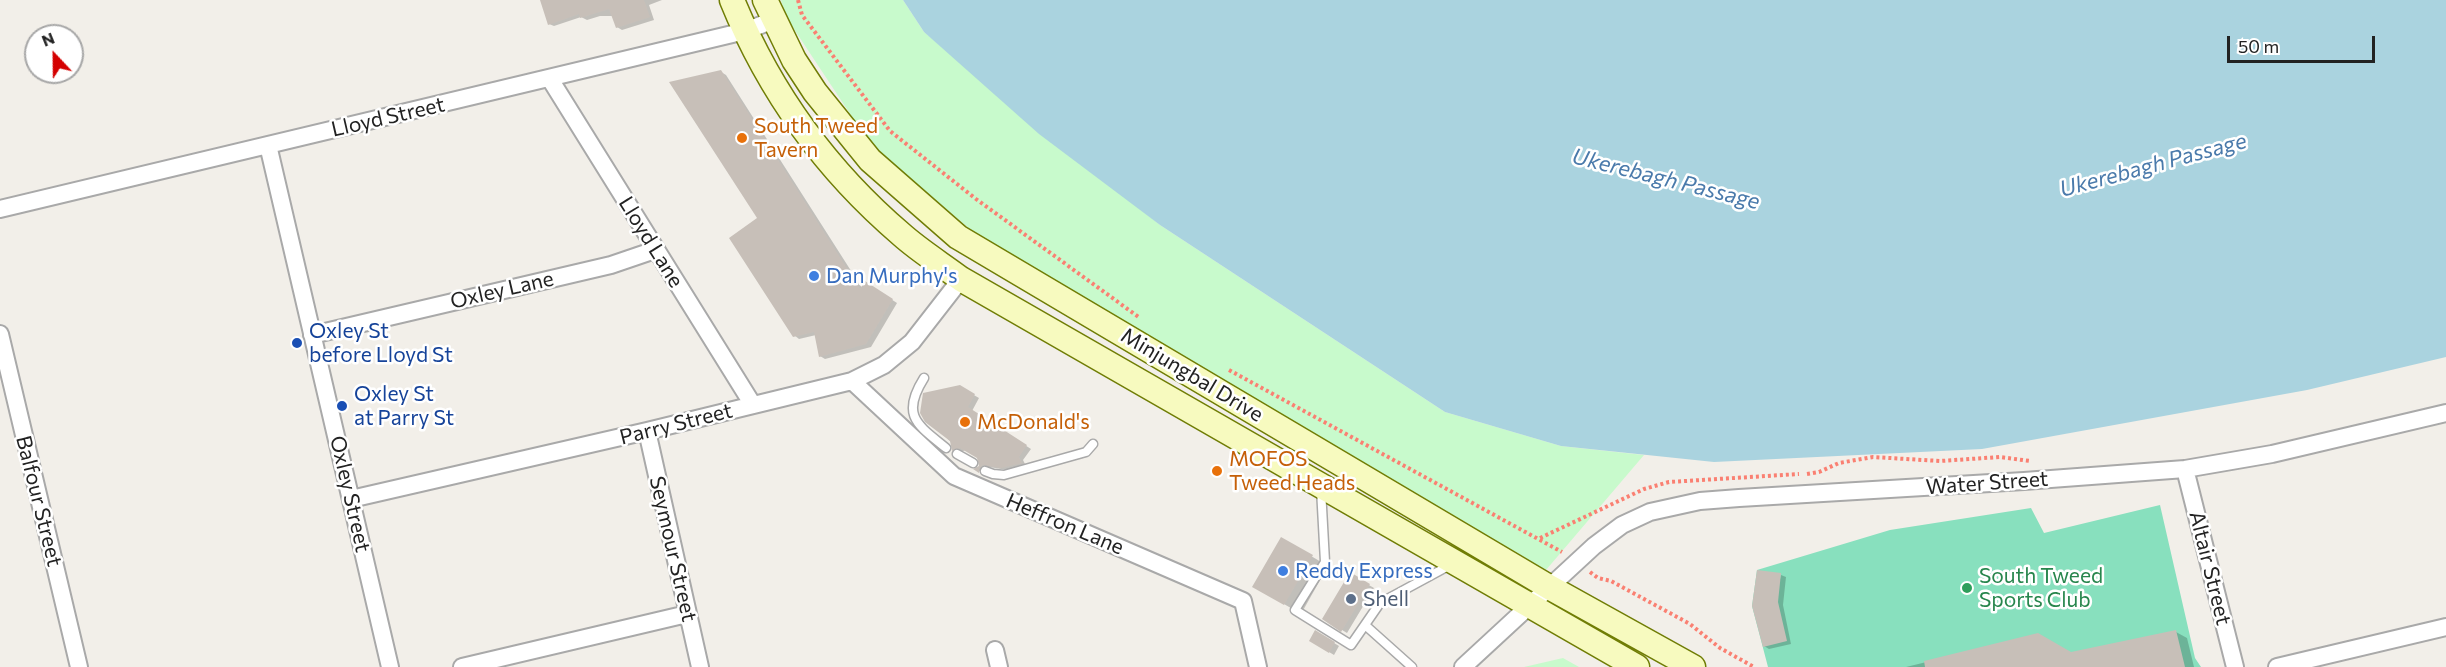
<!DOCTYPE html>
<html>
<head>
<meta charset="utf-8">
<style>
  body { margin:0 }
  #map { position:relative; width:2446px; height:667px; overflow:hidden; background:#f2efe9; font-family:Commissioner,sans-serif }
  canvas { display:block }
  .north { position:absolute; left:24px; top:24px; width:60px; height:60px; box-sizing:border-box; background:#fff; border:2px solid #a7a7a7; border-radius:50%; rotate:338deg; font-size:16px; font-weight:700; line-height:24px; text-align:center; color:#222 }
  .north::after { content:''; display:block; margin:auto; width:21px; height:27px; background:#d40000; clip-path:polygon(50% 0,100% 100%,50% 72%,0 100%) }
  .scale { position:absolute; left:2227px; top:36px; width:148px; height:27px; box-sizing:border-box; border:3px solid #222; border-top:0; padding-left:8px; font-size:18px; line-height:21px; white-space:nowrap; color:#222; -webkit-text-stroke:4px #fff; paint-order:stroke }
</style>
</head>
<body>
<div id="map">
<canvas width="2446" height="667"></canvas>
<div class="north">N</div>
<div class="scale">50 m</div>
</div>
<script>
const g = document.querySelector('canvas').getContext('2d');
g.lineJoin = 'round';
function fill(path, color) { g.fillStyle = color; g.fill(path, 'evenodd'); }
function trace(path, color, width, dash) { g.strokeStyle = color; g.lineWidth = width; g.lineCap = dash ? 'butt' : 'round'; g.setLineDash(dash || []); g.stroke(path); }
function write(font, color, halo, rows, align = 'center') {
  g.font = font + ' Commissioner,sans-serif'; g.lineWidth = 5; g.setLineDash([]); g.textBaseline = 'middle'; g.strokeStyle = halo; g.fillStyle = color; for (const [text, x, y, turn = 0] of rows) {
    g.save(); g.translate(x, y); g.rotate((+turn || 0) * Math.PI / 180); g.textAlign = isNaN(turn) ? turn : align; if (halo) g.strokeText(text, 0, 0); g.fillText(text, 0, 0); g.restore();
  }
}
fill(new Path2D(`
  M781,0H903L924,32L1160,225L1445,412L1561,446L1644,455L1546,570L971,230L870,144L786,17Z
  M1563,658L1579,667H1524Z`), '#c8facc');
fill(new Path2D(`
  M2160,505L2195,658L2201,667H1768L1752,606L1757,570L1890,530L2031,508L2044,533Z`), '#88e0be');
fill(new Path2D(`
  M903,0H2446V357L2307,390L1982,449L1714,462L1561,446L1445,412L1160,225L1039,134L924,32Z`), '#aad3df');
fill(new Path2D(`
  M547,0H662L649,5L654,20L622,30L617,27L613,16H600L587,20L581,17L554,26L549,24Z
  M721,72L726,75L862,288L866,283L897,303L871,347L825,359L820,356L816,335L799,339L794,335L759,219Z
  M960,387L979,398L972,411L1031,449L1023,460L1026,466L1007,470L989,467L984,474L976,469L980,466V458L966,450L958,453L953,450L951,442L923,415Z
  M1282,539L1328,566L1301,614L1255,587Z
  M1350,574L1374,588L1347,633L1324,619Z
  M1781,575L1786,577L1783,605L1791,644L1769,649L1764,646Z
  M1316,632L1339,646L1334,655L1311,641Z
  M2176,632L2187,638L2194,667H1906L2037,635L2070,654Z`), '#0003');
fill(new Path2D(`
  M540,0H644L650,17L616,28L609,9L580,18L579,14L548,25Z
  M721,70L860,289L865,281L893,299L866,344L819,357L814,332L793,337L729,238L757,218L669,82Z
  M960,385L975,394L968,407L1027,445L1019,457L1022,463L1001,468L983,465L979,468V473L973,469L979,466L977,458L960,448L952,451L950,441L925,422L920,413L923,393Z
  M1281,537L1313,555L1284,605L1252,587Z
  M1757,570L1781,573L1778,602L1787,641L1763,647L1752,606Z
  M1350,572L1370,584L1341,632L1322,619Z
  M1315,630L1335,642L1329,653L1309,641Z
  M2176,630L2185,667H1925L1924,661L2038,633L2071,652Z`), '#c7bfb8');
const service = new Path2D(`
  M924,378C900,416 918,425 946,448
  M957,454L973,463
  M985,471L993,474L1004,475L1086,452L1093,444
  M1321,489L1325,562L1295,610L1351,645L1380,603L1452,564
  M1365,625L1412,667`);
const minor = new Path2D(`
  M550,79L753,405
  M268,145L390,667
  M0,209L745,31L774,20
  M0,334L79,667
  M312,335L611,265L655,250
  M852,381L954,476L1243,601L1258,667
  M647,431L700,667
  M2185,469L2235,667
  M351,499L647,431L852,381L884,365L912,342L961,279
  M995,650L999,667
  M462,667L687,614
  M1463,667L1594,546L1622,525L1650,512L1700,501L1739,498L2024,481L2185,469L2272,454L2446,413
  M2277,667L2446,627`);
const secondary = new Path2D(`
  M732,0C769,91 827,171 902,235C920,251 941,264 961,279L1637,667
  M765,0L794,60L815,92L870,160L958,237L1549,587L1693,667`);
trace(service, '#a9a9a9', 11);
trace(minor, '#a9a9a9', 20);
trace(secondary, '#707d05', 27);
trace(new Path2D(`
  M798,0L802,15L890,131L976,199L1140,318
  M1229,370L1562,552
  M1807,474L1819,472L1839,463L1873,457L1940,461L2000,457L2030,461
  M1540,538L1644,489L1669,482L1799,474
  M1590,572L1598,578L1611,581L1690,624L1720,648L1754,667`), '#fa8072', 4, [3, 3]);
trace(service, '#fff', 8);
trace(minor, '#fff', 16);
trace(secondary, '#f7fabf', 24);
for (const [x, y, r, color] of [
  [742,138,6,"#e8710a"],
  [814,276,6,"#3f7fe0"],
  [297,343,6,"#1a4fb4"],
  [342,406,6,"#1a4fb4"],
  [965,422,6,"#e8710a"],
  [1217,471,6,"#e8710a"],
  [1283,571,6,"#3f7fe0"],
  [1967,588,6,"#2e9e5b"],
  [1351,599,6,"#5c6f8a"]
]) { const dot = new Path2D(); dot.arc(x, y, r, 0, 2 * Math.PI); g.fillStyle = color; g.fill(dot); trace(dot, '#fff', 2); }
write('21px', '#222', '#fff', [
  ["Lloyd Street",388,117,-13],
  ["Lloyd Lane",651,242,58],
  ["Oxley Lane",502,290,-13],
  ["Minjungbal Drive",1192,375,31],
  ["Parry Street",676,424,-14],
  ["Water Street",1987,483,-4],
  ["Oxley Street",350,494,77],
  ["Balfour Street",39,501,76],
  ["Heffron Lane",1065,524,23],
  ["Seymour Street",673,549,77],
  ["Altair Street",2210,568,76]
]);
write('21px', '#c56008', '#fff', [
  ["South Tweed",754,126],
  ["Tavern",754,150],
  ["McDonald's",977,422],
  ["MOFOS",1229,459],
  ["Tweed Heads",1229,483]
], 'left');
write('21px', '#366cbe', '#fff', [
  ["Dan Murphy's",826,276],
  ["Reddy Express",1295,571]
], 'left');
write('21px', '#164399', '#fff', [
  ["Oxley St",309,331],
  ["before Lloyd St",309,355],
  ["Oxley St",354,394],
  ["at Parry St",354,418]
], 'left');
write('21px', '#27864d', '#fff', [
  ["South Tweed",1979,576],
  ["Sports Club",1979,600]
], 'left');
write('21px', '#4e5e75', '#fff', [
  ["Shell",1363,599]
], 'left');
write('italic 22px', '#4a7aab', '#fff', [
  ["Ukerebagh Passage",2153,165,-15],
  ["Ukerebagh Passage",1666,179,14]
]);
</script>
</body>
</html>
